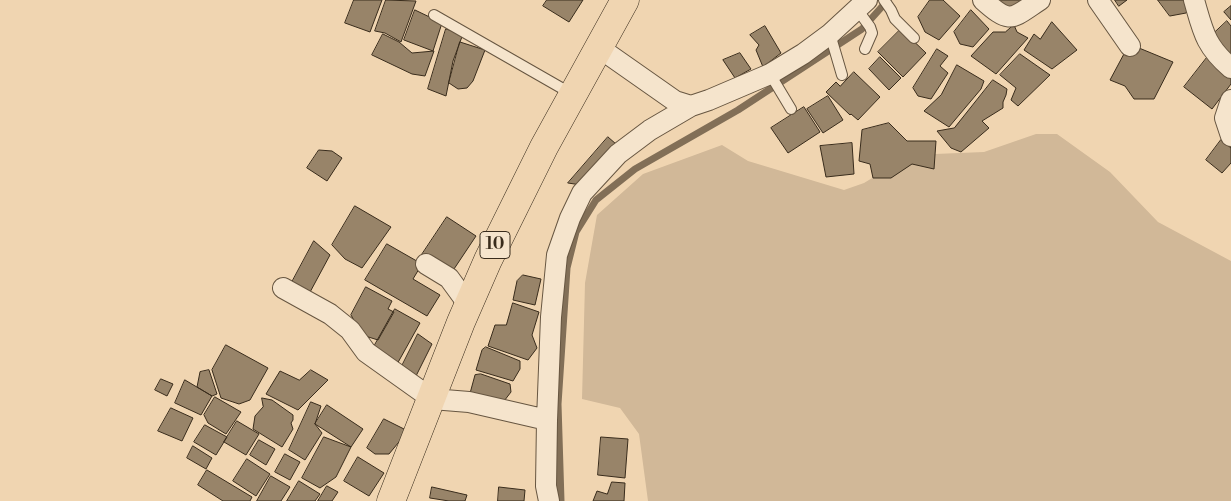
<!DOCTYPE html>
<html>
<head>
<meta charset="utf-8">
<style>
  body { margin:0 }
  canvas { display:block; background:#f0d5b1 }
</style>
</head>
<body>
<canvas width="1231" height="501"></canvas>
<script>
const g = document.querySelector('canvas').getContext('2d');
g.lineJoin = 'round';
function fill(path, color) { g.fillStyle = color; g.fill(path, 'evenodd'); }
function trace(path, color, width, dash) { g.strokeStyle = color; g.lineWidth = width; g.lineCap = dash ? 'butt' : 'round'; g.setLineDash(dash || []); g.stroke(path); }
function write(font, color, halo, rows, align = 'center') {
  g.font = font + ' "Libre Bodoni",serif'; g.lineWidth = 4.5; g.setLineDash([]); g.textBaseline = 'middle'; g.strokeStyle = halo; g.fillStyle = color; for (const [text, x, y, turn = 0] of rows) {
    g.save(); g.translate(x, y); g.rotate((+turn || 0) * Math.PI / 180); g.textAlign = isNaN(turn) ? turn : align; if (halo) g.strokeText(text, 0, 0); g.fillText(text, 0, 0); g.restore();
  }
}
fill(new Path2D(`
  M1036,134H1057L1110,172L1158,222L1231,261V501H648L639,434L620,408L582,399L585,283L597,215L643,174L722,145L748,161L844,190L864,183L910,155L984,152Z`), '#d1b898');
trace(new Path2D(`
  M561,501L558,404L567,268L576,232L596,200L635,169L738,110L862,29L888,0`), '#826f57', 7);
const building = new Path2D(`
  M354,0H382L370,32L345,23Z
  M386,0L416,1L401,42L385,33L375,31Z
  M547,0H583L569,22L543,6Z
  M930,0H943L960,16L939,40L925,32L918,17Z
  M992,0H1022L1004,12Z
  M1115,0H1127L1119,6Z
  M1158,0H1188L1190,8L1186,13L1170,16Z
  M1231,6V20L1224,12Z
  M415,10L442,23L433,51L404,40Z
  M971,10L989,29L973,47L960,44L954,32Z
  M1227,21L1231,26V61L1209,38Z
  M1052,22L1077,50L1052,69L1024,50L1034,34L1040,39Z
  M1014,25L1017,32L1028,38L996,74L971,56L993,32H1005Z
  M765,26L781,53L763,67L756,50L759,45L750,35Z
  M446,29L463,34L453,61L446,96L428,89Z
  M901,29L926,53L903,77L878,52Z
  M383,34L399,42L412,53L434,51L425,76L412,74L372,55Z
  M460,42L485,50L473,81L467,88L458,89L449,83Z
  M1139,48L1173,62L1154,99H1134L1125,86L1110,80L1125,52Z
  M937,49L948,56L940,66L948,73L931,99L918,96L913,88Z
  M740,53L751,69L735,78L723,60Z
  M1020,54L1050,75L1018,106L1011,100L1016,88L1000,75Z
  M1209,55L1231,72V84L1212,109L1184,87Z
  M880,57L901,78L889,90L869,69Z
  M957,65L984,81L981,89L949,127L924,111L941,95Z
  M854,72L880,97L858,120L851,114L850,115L826,92L836,82L840,86Z
  M993,80L1007,89L1006,95L1003,102V108L982,121L989,128L961,152L951,148L937,131L954,128Z
  M828,96L843,120L823,133L807,109Z
  M804,107L820,132L788,153L771,128Z
  M889,123L907,141H936L934,169L912,164L891,178H873L870,164L859,161L862,130Z
  M608,137L616,144L581,185L568,183Z
  M1221,140L1231,148V163L1222,173L1206,160Z
  M852,143L854,174L826,177L820,146Z
  M319,150L332,151L342,158L327,181L307,168Z
  M355,206L391,227L362,268L345,259L332,245Z
  M447,217L476,236L450,275L421,256Z
  M314,241L330,255L309,294L291,284Z
  M387,244L422,264L413,279L440,295L427,316L365,280Z
  M523,275L541,279L535,305L513,300L517,281Z
  M366,287L392,301L388,309L394,312L378,340L362,335L351,315Z
  M513,303L539,312L532,335L537,348L528,360L488,346L495,325H506Z
  M395,309L420,323L396,366L371,352Z
  M418,334L432,344L415,378L400,370Z
  M226,345L268,368L250,400L239,404L221,398L212,370Z
  M486,347L520,361V369L513,381L476,370L482,350Z
  M209,370L217,394L212,396L197,387L200,372Z
  M311,370L328,380L298,410L266,394L280,371L299,380Z
  M481,374L510,384L511,392L501,405L469,397L475,375Z
  M161,379L173,384L167,396L155,390Z
  M185,380L212,396L201,415L175,403Z
  M215,397L241,412L226,434L208,423L204,415Z
  M262,398L272,400L293,415V420L291,423L293,429L282,447L253,429L255,416L263,407Z
  M311,402L321,406L315,424L322,433L305,460L289,450Z
  M327,405L363,429L351,447L315,424Z
  M171,408L193,418L182,441L158,431Z
  M384,419L408,431L389,454H375L367,448Z
  M237,421L259,434L246,455L224,442Z
  M205,425L227,437L216,455L194,442Z
  M324,437L351,447L336,477L320,488L302,478Z
  M601,437L628,439L625,478L598,475Z
  M259,440L275,449L266,465L250,455Z
  M193,446L212,458L206,469L187,458Z
  M285,454L300,462L290,480L275,472Z
  M358,457L384,473L369,496L344,481Z
  M247,459L270,474L256,496L233,481Z
  M207,470L252,497L250,501H223L198,485Z
  M271,476L290,487L281,501H257Z
  M299,481L320,494L315,501H287Z
  M612,482L625,483L624,501H593L597,491L607,494Z
  M327,486L338,492L332,501H318Z
  M432,487L467,495L465,501H449L430,498Z
  M499,487L525,490L524,501H498Z`);
fill(building, '#988469');
trace(building, '#392c1c', 1);
const lane = new Path2D(`
  M884,0L891,10L895,19L914,38
  M857,9L870,27L872,33L865,49
  M434,15L572,94
  M830,34L842,75
  M770,74L791,109`);
const street = new Path2D(`
  M983,0C1011,25 1011,19 1040,0
  M1098,0L1130,46
  M1194,0C1203,31 1205,46 1231,68
  M598,47L675,101L691,106L709,100L770,74L803,54L830,34L867,0
  M1231,100L1225,118L1231,136
  M426,264L449,278L468,304
  M283,288L330,314L350,330L366,352L432,399L469,402L547,420
  M549,501L546,486L547,420L551,317L557,255L570,218L582,193L618,154L650,130L691,106`);
const highway = new Path2D(`
  M391,501L461,322L488,260L544,147L625,0`);
trace(lane, '#675641', 12);
trace(street, '#675641', 22);
trace(highway, '#392c1c', 29);
trace(lane, '#f5e4cc', 10);
trace(street, '#f5e4cc', 20);
trace(highway, '#f0d5b1', 28);
for (const [x, y, w] of [
  [495,245,30]
]) { const box = new Path2D(); box.roundRect(x - w / 2, y - 13.5, w, 27, 4); g.fillStyle = '#f5e4cc'; g.fill(box); trace(box, '#392c1c', 1); }
write('bold 16px', '#392c1c', null, [
  ["10",495,245]
]);
</script>
</body>
</html>
